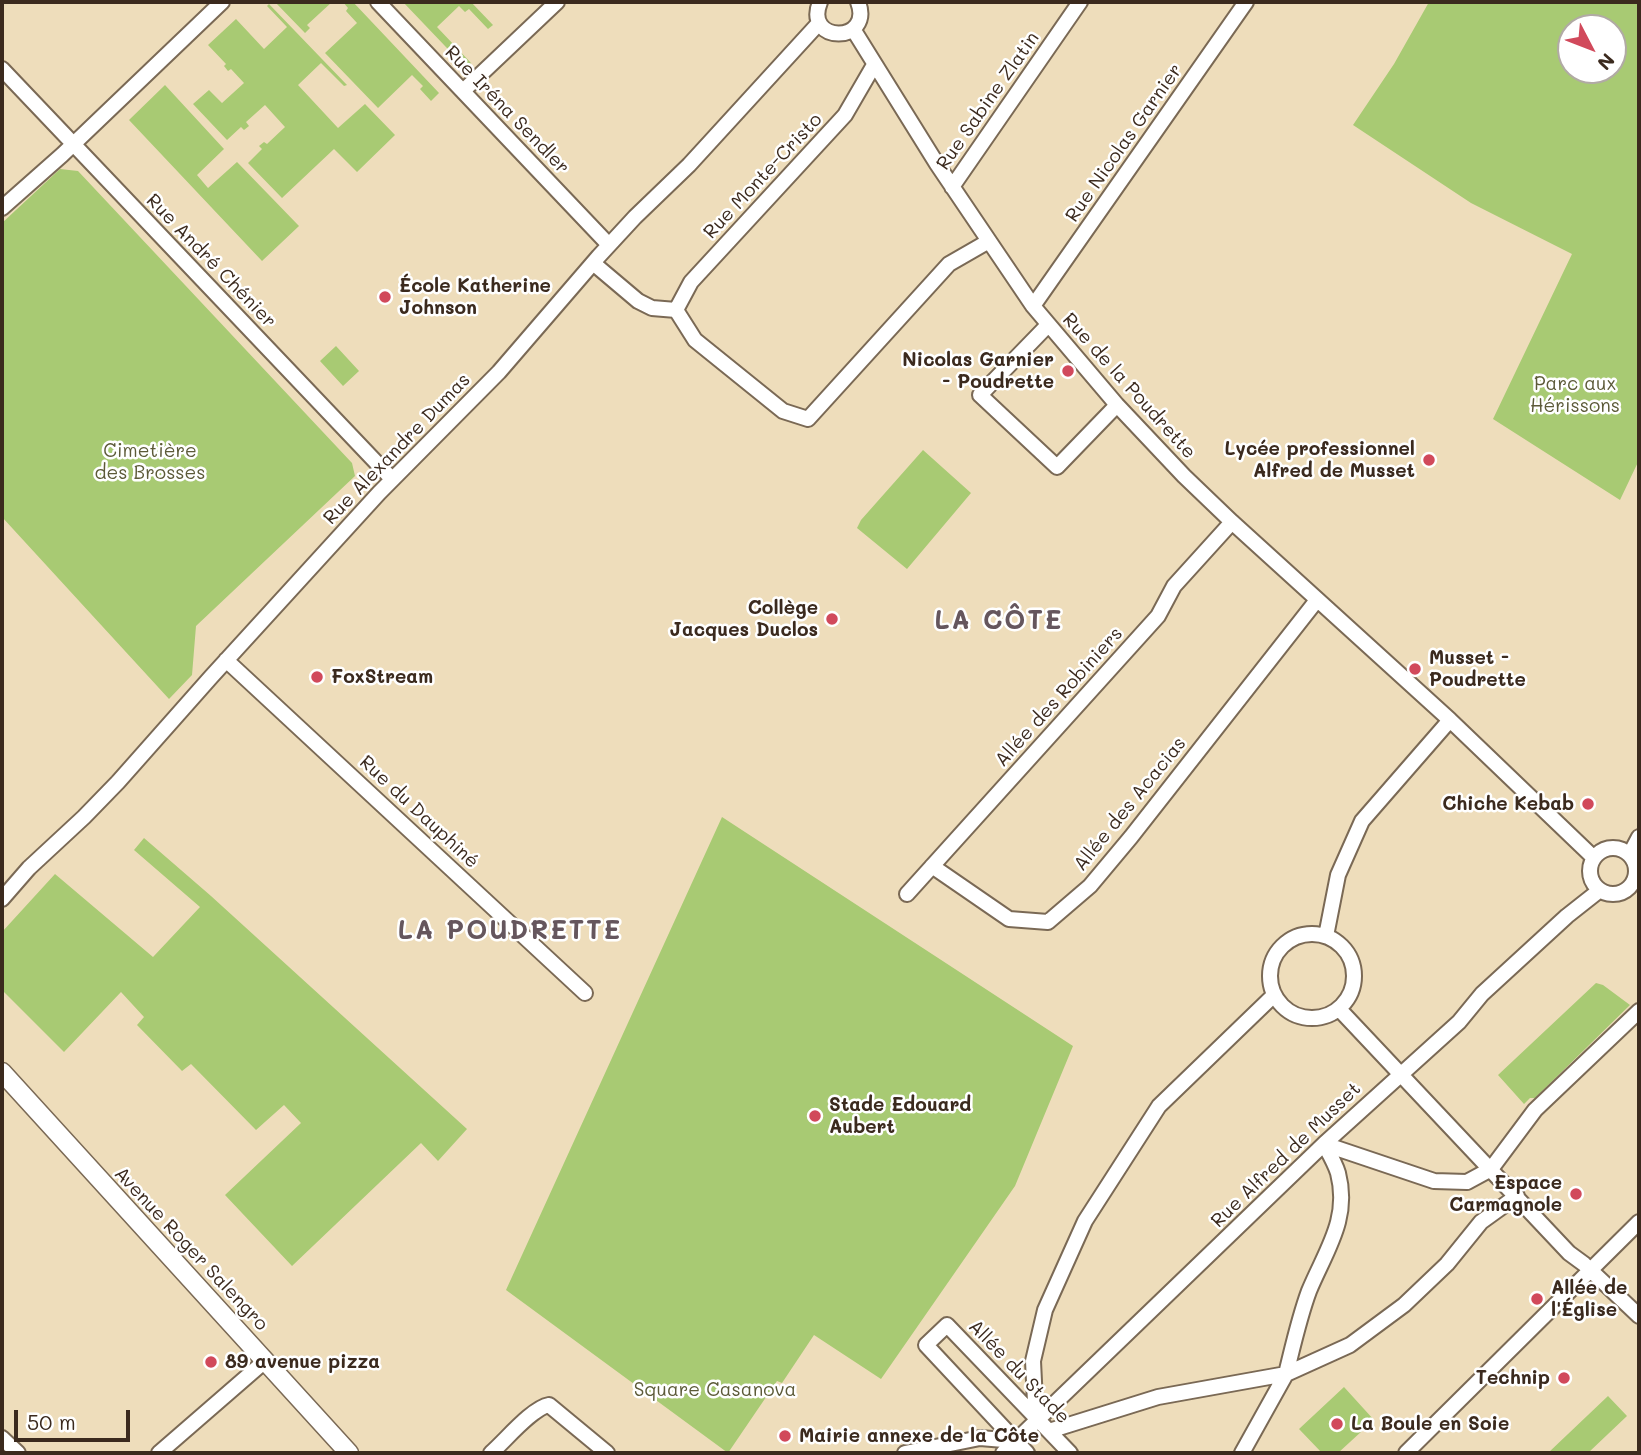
<!DOCTYPE html>
<html>
<head>
<meta charset="utf-8">
<style>
  body { margin:0 }
  #map { position:relative; width:1641px; height:1455px; overflow:hidden; background:#edb; font-family:Mali,sans-serif }
  canvas { display:block }
  .frame { position:absolute; inset:0; border:4px solid #3b2a1e; pointer-events:none }
  .north { position:absolute; left:1557px; top:14px; width:70px; height:70px; box-sizing:border-box; background:#fff; border:2px solid #b1aaa5; border-radius:50%; rotate:132deg; font-size:19px; font-weight:700; line-height:28px; text-align:center; color:#3b2a1e }
  .north::after { content:''; display:block; margin:auto; width:24px; height:32px; background:#d1495b; clip-path:polygon(50% 0,100% 100%,50% 72%,0 100%) }
  .scale { position:absolute; left:14px; top:1410px; width:116px; height:32px; box-sizing:border-box; border:4px solid #3b2a1e; border-top:0; padding-left:9px; font-size:21px; line-height:24px; white-space:nowrap; color:#3b2a1e; -webkit-text-stroke:5px #fff; paint-order:stroke }
</style>
</head>
<body>
<div id="map">
<canvas width="1641" height="1455"></canvas>
<div class="frame"></div>
<div class="north">N</div>
<div class="scale">50 m</div>
</div>
<script>
const g = document.querySelector('canvas').getContext('2d');
g.lineJoin = 'round';
function fill(path, color) { g.fillStyle = color; g.fill(path, 'evenodd'); }
function trace(path, color, width, dash) { g.strokeStyle = color; g.lineWidth = width; g.lineCap = dash ? 'butt' : 'round'; g.setLineDash(dash || []); g.stroke(path); }
function write(font, color, halo, rows, align = 'center') {
  g.font = font + ' Mali,sans-serif'; g.lineWidth = 5; g.setLineDash([]); g.textBaseline = 'middle'; g.strokeStyle = halo; g.fillStyle = color; for (const [text, x, y, turn = 0] of rows) {
    g.save(); g.translate(x, y); g.rotate((+turn || 0) * Math.PI / 180); g.textAlign = isNaN(turn) ? turn : align; if (halo) g.strokeText(text, 0, 0); g.fillText(text, 0, 0); g.restore();
  }
}
fill(new Path2D(`
  M275,2H332L307,25L310,28L305,33Z
  M343,2H353L439,93L431,101L420,89L423,86L412,75L378,108L325,53L357,23L346,11L348,8Z
  M403,2H471L493,25L488,29L469,9L465,12L459,6L437,27L471,63L466,68Z
  M1429,2H1639V460L1620,500L1493,419L1572,254L1471,203L1353,125L1394,64ZM1571,28H1613V70H1571Z
  M269,4L347,85L344,86L321,63L298,85L338,128L365,104L395,135L357,172L334,149L282,198L248,163L262,149L259,146L264,142L267,144L285,127L265,105L246,122L249,126L244,130L241,127L227,140L193,104L209,90L222,103L244,83L231,69L228,71L224,66L226,64L208,45L236,19L264,49L287,27L267,6Z
  M165,85L224,149L197,175L208,188L237,162L299,226L262,261L129,120Z
  M60,169L78,171L352,463L355,476L196,626L192,675L169,699L2,517V223Z
  M336,346L359,371L343,386L320,361Z
  M923,450L971,493L907,569L857,528L861,520Z
  M722,817L1073,1046L1015,1186L881,1379L814,1335L782,1383L777,1381L728,1453L506,1290Z
  M144,838L211,896L467,1129L438,1161L421,1143L292,1266L225,1195L301,1123L284,1105L256,1130L191,1064L182,1071L137,1025L144,1017L121,992L64,1052L2,990V932L55,874L153,957L200,907L134,850Z
  M1596,983L1603,985L1630,1005L1535,1098H1530L1524,1104L1498,1075Z
  M1344,1387L1374,1420L1338,1453H1322L1299,1429Z
  M1608,1396L1627,1416L1588,1453H1548Z`), '#a8ca73');
const minor = new Path2D(`
  M378,2L609,245
  M820,2C803,44 874,44 858,2
  M853,29L937,164L1033,306L1117,405L1184,476L1232,522L1450,720L1594,858
  M2,69L392,479
  M463,91L557,2
  M952,187L1080,2
  M2,208L62,155L222,2
  M593,263L638,301L652,308L676,310L695,340L783,411L808,419L949,264L989,241
  M1033,306L1246,2
  M676,310L691,282L845,115L874,65
  M1048,325L980,395L1057,467L1117,405
  M226,660L585,993
  M1590 871a23 23 0 1 1 46 0a23 23 0 1 1-46 0Z
  M1630,854L1639,837
  M932,866L1009,919L1048,922L1090,886L1131,837L1317,600
  M907,894L1158,616L1174,586L1232,522
  M2,899L29,868L84,817L118,782L211,677L379,493L499,372L599,256L635,217L689,165L819,23
  M1270 976a42 42 0 1 1 84 0a42 42 0 1 1-84 0Z
  M1326,936L1338,875L1362,821L1450,720
  M1340,1010L1569,1253L1584,1264L1639,1316
  M1324,1144L1434,1181L1467,1182L1491,1169L1535,1110L1639,1011
  M1039,1420L1035,1402L1033,1361L1045,1310L1085,1221L1159,1106L1273,996
  M1049,1431L1158,1397L1286,1374C1293,1346 1299,1318 1309,1291C1326,1250 1350,1219 1338,1173C1335,1163 1329,1153 1324,1144
  M2,1438L18,1453
  M159,1453L265,1361
  M491,1453C505,1441 532,1408 549,1405L607,1453
  M905,1453L980,1438L1016,1441
  M1003,1453L1324,1144L1459,1022L1482,994L1567,916L1600,890
  M1027,1453L926,1345L947,1325L1070,1453
  M1242,1453L1286,1374L1350,1345L1404,1305L1447,1264L1481,1222L1517,1196
  M1406,1453L1639,1222`);
const tertiary = new Path2D(`
  M2,1072L349,1453`);
trace(minor, '#7a6955', 18);
trace(tertiary, '#7a6955', 21);
trace(minor, '#fff', 14);
trace(tertiary, '#fff', 18);
for (const [x, y, r, color] of [
  [385,297,7,"#d1495b"],
  [1068,371,7,"#d1495b"],
  [1429,460,7,"#d1495b"],
  [832,619,7,"#d1495b"],
  [1415,669,7,"#d1495b"],
  [317,677,7,"#d1495b"],
  [1588,804,7,"#d1495b"],
  [815,1116,7,"#d1495b"],
  [1576,1194,7,"#d1495b"],
  [1537,1299,7,"#d1495b"],
  [211,1362,7,"#d1495b"],
  [1564,1378,7,"#d1495b"],
  [1337,1424,7,"#d1495b"],
  [785,1436,7,"#d1495b"]
]) { const dot = new Path2D(); dot.arc(x, y, r, 0, 2 * Math.PI); g.fillStyle = color; g.fill(dot); trace(dot, '#fff', 2.5); }
write('19px', '#3b2a1e', '#fff', [
  ["Rue Sabine Zlatin",988,101,-55],
  ["Rue Iréna Sendler",507,110,46],
  ["Rue Nicolas Garnier",1124,143,-55],
  ["Rue Monte-Cristo",763,176,-47],
  ["Rue André Chénier",211,261,46],
  ["Rue de la Poudrette",1129,386,48],
  ["Rue Alexandre Dumas",397,449,-46],
  ["Allée des Robiniers",1059,697,-48],
  ["Allée des Acacias",1130,804,-51],
  ["Rue du Dauphiné",419,812,43],
  ["Rue Alfred de Musset",1286,1155,-44],
  ["Avenue Roger Salengro",191,1249,47],
  ["Allée du Stade",1019,1372,46]
]);
write('bold 19px', '#3b2a1e', '#fff', [
  ["École Katherine",399,286],
  ["Johnson",399,308],
  ["Nicolas Garnier",1054,360,"right"],
  ["- Poudrette",1054,382,"right"],
  ["Lycée professionnel",1415,449,"right"],
  ["Alfred de Musset",1415,471,"right"],
  ["Collège",818,608,"right"],
  ["Jacques Duclos",818,630,"right"],
  ["Musset -",1429,658],
  ["Poudrette",1429,680],
  ["FoxStream",331,677],
  ["Chiche Kebab",1574,804,"right"],
  ["Stade Edouard",829,1105],
  ["Aubert",829,1127],
  ["Espace",1562,1183,"right"],
  ["Carmagnole",1562,1205,"right"],
  ["Allée de",1551,1288],
  ["l'Église",1551,1310],
  ["89 avenue pizza",225,1362],
  ["Technip",1550,1378,"right"],
  ["La Boule en Soie",1351,1424],
  ["Mairie annexe de la Côte",799,1436]
], 'left');
write('19px', '#5c5a38', '#fff', [
  ["Parc aux",1575,384],
  ["Hérissons",1575,406],
  ["Cimetière",150,451],
  ["des Brosses",150,473],
  ["Square Casanova",715,1390]
]);
g.letterSpacing = '2px';
write('bold 26px', '#65565d', '#fff', [
  ["LA CÔTE",999,621],
  ["LA POUDRETTE",510,931]
]);
g.letterSpacing = '0px';
</script>
</body>
</html>
